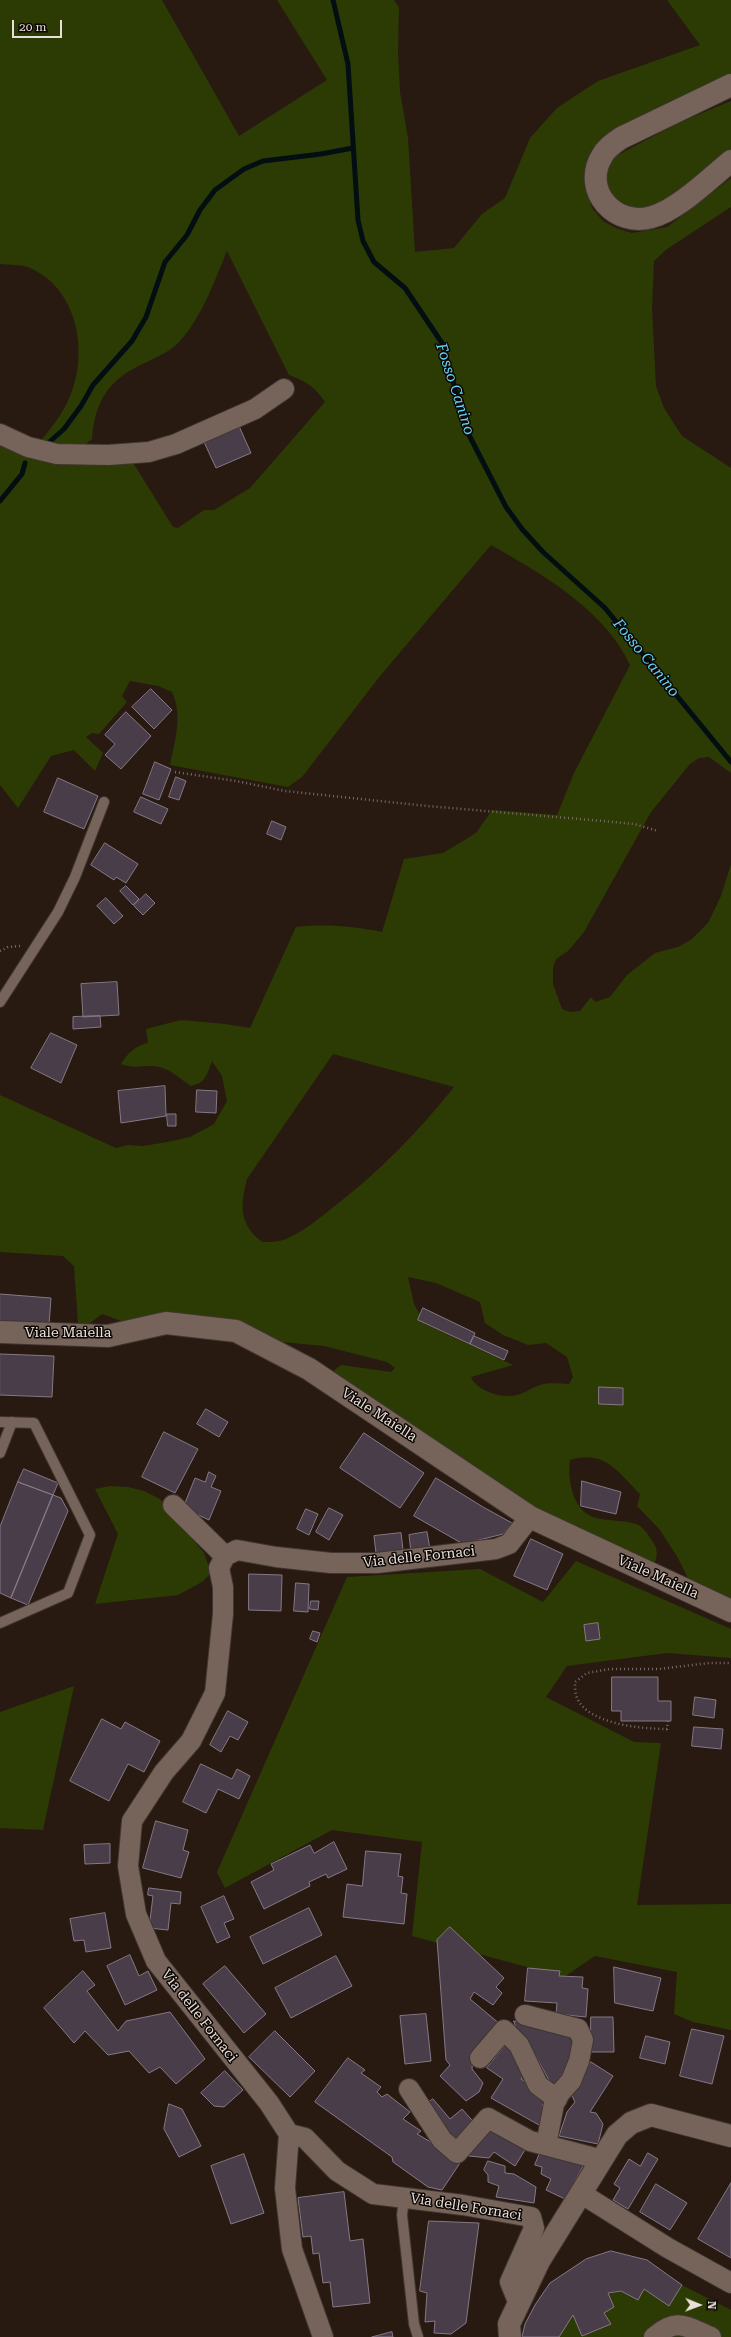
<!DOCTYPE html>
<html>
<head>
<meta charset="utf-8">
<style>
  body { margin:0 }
  #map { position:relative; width:731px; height:2337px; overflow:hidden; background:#281a11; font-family:"Roboto Serif",serif }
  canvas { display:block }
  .north { position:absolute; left:679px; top:2285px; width:40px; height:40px; -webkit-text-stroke:3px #0c0704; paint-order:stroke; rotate:91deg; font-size:11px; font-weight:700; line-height:16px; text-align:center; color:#e9dfd9 }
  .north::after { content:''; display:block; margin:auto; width:14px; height:18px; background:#e9dfd9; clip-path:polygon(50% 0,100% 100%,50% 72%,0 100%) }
  .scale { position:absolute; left:12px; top:20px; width:50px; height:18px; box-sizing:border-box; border:2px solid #e9dfd9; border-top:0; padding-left:5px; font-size:12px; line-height:14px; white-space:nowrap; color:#e9dfd9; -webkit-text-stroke:3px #0c0704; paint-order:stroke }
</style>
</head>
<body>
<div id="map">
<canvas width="731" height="2337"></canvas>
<div class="north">N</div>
<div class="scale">20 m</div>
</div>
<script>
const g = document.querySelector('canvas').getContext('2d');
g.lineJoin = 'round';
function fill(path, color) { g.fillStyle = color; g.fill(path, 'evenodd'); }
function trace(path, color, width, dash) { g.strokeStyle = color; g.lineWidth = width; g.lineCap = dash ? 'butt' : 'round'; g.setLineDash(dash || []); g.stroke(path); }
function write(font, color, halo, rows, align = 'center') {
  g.font = font + ' "Roboto Serif",serif'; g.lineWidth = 3; g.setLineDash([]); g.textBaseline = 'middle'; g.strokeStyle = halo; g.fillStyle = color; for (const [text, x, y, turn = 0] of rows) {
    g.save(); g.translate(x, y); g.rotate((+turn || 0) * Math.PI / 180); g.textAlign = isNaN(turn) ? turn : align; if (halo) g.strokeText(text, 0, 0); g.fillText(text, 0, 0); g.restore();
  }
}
fill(new Path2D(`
  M0,0H162L239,136L327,80L277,0H394L399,8L398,51L400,92L408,138L415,252L454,248L482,214L505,198L530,138L557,108L598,81L700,45L667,0H731V79L604,138L592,149L585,175L586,190L592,208L603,221L616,228L632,233L667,227L731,178V207L667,249L654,261L652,309L656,386L664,408L682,436L731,468V773L709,757L699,758L690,764L651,812L584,932L568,951L556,959L553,968V984L562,1009L570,1012L580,1011L591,997L595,1002L610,997L627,975L655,953L678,947L692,939L708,923L721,896L731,864V1606L692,1587L678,1558L660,1530L637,1506L640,1494C618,1472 605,1449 570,1460C567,1480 573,1512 596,1518C609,1521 623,1520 636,1524C643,1526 649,1536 653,1542C657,1548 658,1554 655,1562L646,1567L555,1525L332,1372L341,1365L391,1372L395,1368L387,1362L324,1346L282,1342L240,1329L127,1323L102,1314L84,1328L78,1324L74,1266L63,1256L0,1252V1095L116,1148L128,1145L143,1146L167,1142L190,1137L214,1124L227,1101L222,1076L212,1061C207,1074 206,1083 191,1086C181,1080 171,1069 159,1067C144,1064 138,1070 121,1064C128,1053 135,1046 148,1043L146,1029L181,1020L225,1024L250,1028L296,927C326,924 352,926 382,932L404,859L443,853L476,833L492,810L557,815L574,773L630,665C605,610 542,574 491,545L380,676L302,777L288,787L170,765C175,740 183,716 172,692L158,686L130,681L122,696L127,702L99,734L92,733L86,737L103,753L95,771L74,750L51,756L18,808L0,785V442L132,461L173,527L178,528L204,510H214L250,488L325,402C315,387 306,381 289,375L227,251C214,282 203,315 180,341C171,351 159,356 147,362C110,378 95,399 92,439L78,450L38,444C52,427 65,412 72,391C88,348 76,288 30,268C22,264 9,265 0,264ZM333,1054L454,1087C419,1131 380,1171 336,1205C320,1218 304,1231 286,1239C279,1242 269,1242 262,1242C239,1224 240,1206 247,1179ZM408,1277L436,1283L480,1302L485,1323L503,1335L528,1345L546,1343L567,1357L573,1377L569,1384C559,1384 550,1382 540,1385C533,1387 527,1392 520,1394C505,1400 477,1392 471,1377L513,1365L425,1324L414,1304Z
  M731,101V155C709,173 673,212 644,210C632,209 620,201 610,195L603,163L678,123Z
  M110,1486L128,1487L144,1491L160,1499L204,1553L211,1573L202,1582L178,1595L95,1604L118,1534L95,1489Z
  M576,1561L731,1629V1658L667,1653L567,1666L546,1697L634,1742L661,1743L637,1905L731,1904V2030L693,2022L674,2014L677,1972L595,1956L564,1977L412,1936L422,1842L332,1830L225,1888L217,1872L347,1577L480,1569L543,1602Z
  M74,1686L43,1830L0,1828V1712Z
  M682,2285L731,2310V2337H559L573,2315L582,2336L611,2324L604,2313L614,2307L608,2293L644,2289L669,2306Z`), '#2c3b03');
trace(new Path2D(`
  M333,0L348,64L358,220L363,241L374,262L405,288L442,343L468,433L506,507L522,529L543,552L605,608L731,762
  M47,444L64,429L81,406L93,385L132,341L146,317L165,262L187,235L200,210L215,190L244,169L263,161L321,154L353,148
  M0,501L22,474L25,463`), '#030e13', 5);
const building = new Path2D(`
  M239,426L251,453L216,468L204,442Z
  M151,689L172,710L154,729L132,707Z
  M126,712L151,736L121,769L105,755L115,744L105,735Z
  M155,762L171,769L159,800L143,794Z
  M176,777L186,781L179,800L169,797Z
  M58,778L98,796L84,829L44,812Z
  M141,797L168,809L161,824L134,812Z
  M272,821L286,827L281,840L267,834Z
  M105,843L138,864L126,883L116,877L114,880L91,865Z
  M126,886L139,899L133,905L120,891Z
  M146,894L155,903L143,915L134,906Z
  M106,898L123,916L114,924L97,906Z
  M117,982L119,1015L83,1017L81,984Z
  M100,1016L101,1027L73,1029V1017Z
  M51,1033L77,1045L61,1083L31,1068Z
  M165,1086L166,1116L121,1123L118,1091Z
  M197,1090L217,1091L216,1113L196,1112Z
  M167,1114H176V1126H168Z
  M0,1294L51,1298L49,1325L0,1321Z
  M423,1308L475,1333L470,1344L418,1320Z
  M474,1336L508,1351L504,1360L470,1344Z
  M0,1354L54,1356L52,1397L0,1395Z
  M599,1387L623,1388V1405L599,1404Z
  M206,1409L228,1422L219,1437L197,1424Z
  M164,1432L198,1449L175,1493L142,1477Z
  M364,1433L424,1473L400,1508L340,1468Z
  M24,1469L58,1483L53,1495L18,1482Z
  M209,1472L216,1476L211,1487L221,1491L209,1520L183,1508L195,1478L205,1482Z
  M436,1478L483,1507L512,1523L503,1534L463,1544L414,1516Z
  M582,1481L621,1492L616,1514L581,1506Z
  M18,1482L53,1495L11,1598L0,1593V1527Z
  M53,1495L61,1498L68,1511L28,1605L11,1598Z
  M329,1508L343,1515L329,1540L316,1532Z
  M306,1509L318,1514L309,1535L297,1529Z
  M427,1532L430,1549L411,1552L409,1535Z
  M401,1533L403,1550L376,1553L374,1536Z
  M531,1539L563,1554L547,1590L514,1576Z
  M249,1574L282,1575L281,1611L249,1610Z
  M296,1583L309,1584L308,1612L294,1611Z
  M311,1601H319L318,1610L310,1609Z
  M598,1623L600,1639L586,1641L584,1625Z
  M313,1631L320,1633L317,1642L310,1639Z
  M612,1677H658V1701H671V1721H621V1711H612Z
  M695,1697L716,1700L714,1718L693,1715Z
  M228,1711L248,1722L238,1740L230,1736L221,1752L210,1745Z
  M102,1719L121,1729L125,1722L160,1741L144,1772L128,1764L109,1801L70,1781Z
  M694,1727L723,1729L721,1749L692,1746Z
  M201,1764L232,1779L237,1769L250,1776L239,1799L218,1789L206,1813L183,1802Z
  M156,1821L188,1830L183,1850L189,1852L181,1878L143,1868Z
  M334,1842L347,1869L328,1878L326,1874L309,1882L310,1886L264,1909L251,1882L274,1870L271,1864L310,1845L314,1853Z
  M110,1844V1863L85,1864L84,1845Z
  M366,1851L401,1854L398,1876L403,1877L401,1893L407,1894L404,1924L343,1917L347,1884L362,1886Z
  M149,1888L181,1892L180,1904L171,1903L168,1930L149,1928L153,1896L148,1895Z
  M224,1896L234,1919L224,1923L230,1937L217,1943L201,1907Z
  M309,1908L322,1935L263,1964L250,1937Z
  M105,1913L111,1948L86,1952L84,1940L74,1941L70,1919Z
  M450,1927L504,1978L496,1987L502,1993L493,2005L474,1992L470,1999L501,2025L473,2055L472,2069L483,2083L479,2092L466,2101L440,2076L450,2065L446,2060L437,1940Z
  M130,1955L139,1976L148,1971L157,1990L125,2005L107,1966Z
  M336,1956L352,1986L291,2018L275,1988Z
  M225,1966L266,2014L244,2033L203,1984Z
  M614,1967L661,1978L653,2011L615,2003Z
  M528,1968L560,1971L559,1976L583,1977L582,1988L588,1989L586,2017L556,2014L557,2003L525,2001Z
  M83,1971L95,1985L87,1991L118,2031L126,2021L170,2012L205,2059L176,2084L160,2067L149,2073L129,2051L108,2055L85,2031L74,2043L44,2008Z
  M426,2014L431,2061L405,2064L400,2016Z
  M591,2017H613L614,2052H591Z
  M514,2021L579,2038L577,2055L555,2084H551L526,2038L520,2040Z
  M692,2029L724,2036L712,2084L680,2076Z
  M275,2031L315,2071L290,2097L249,2057Z
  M646,2036L670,2042L665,2064L640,2058Z
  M510,2040L527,2070L521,2079L549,2095L542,2106L549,2109L539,2125L491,2098L503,2079L487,2068Z
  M348,2058L365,2070L361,2073L381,2087L377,2092L382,2097L387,2094L410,2112L403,2119L421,2131L417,2134L462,2160L442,2190L428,2187L393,2162L392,2157L315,2102Z
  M591,2062L613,2076L590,2112L596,2113L603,2124L598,2144L559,2136L567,2112L575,2102L571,2094Z
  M225,2071L243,2090L224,2107L214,2106L201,2093Z
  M433,2099L450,2119L462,2109L479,2128L458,2146L423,2107Z
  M169,2104L182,2109L201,2146L179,2157L164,2129Z
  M490,2123L528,2145L515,2166L494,2152L489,2158L469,2156Z
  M542,2148L585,2163L565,2199L546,2190L551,2179L541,2174L542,2167L535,2165Z
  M648,2153L658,2159L628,2209L613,2200L620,2188L614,2184L629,2159L640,2166Z
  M244,2154L264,2213L231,2224L211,2166Z
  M488,2161L505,2166V2173L514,2174L536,2187L534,2203L496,2197L499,2186L488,2182V2175L484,2170Z
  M731,2183V2258L698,2239Z
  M656,2184L687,2203L670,2230L640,2212Z
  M344,2192L350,2241L363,2239L370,2303L333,2307L330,2282L323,2283L319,2253L313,2254L311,2236L303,2237L298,2198Z
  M429,2221L479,2223L466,2323L451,2334L434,2333L435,2321L425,2322L427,2293L420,2291Z
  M611,2251L647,2260L682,2285L669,2306L644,2289L638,2300L621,2291L608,2293L614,2307L604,2313L611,2324L582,2336L573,2315L559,2337H522L525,2324L535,2305L550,2283L586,2259Z
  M392,2332L393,2337H372Z`);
fill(building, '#493d4a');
trace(building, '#867886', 1);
const lane = new Path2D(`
  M0,1002L58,912L75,877L104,802
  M0,1422L34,1423L90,1535L68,1593L0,1623
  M0,1453L12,1422
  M404,2198L402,2215L414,2324L418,2337`);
const street = new Path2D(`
  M0,434L28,447L57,454L108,455L149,452L176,444L255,409L284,389
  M173,1505L225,1556
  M525,2015L578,2029L583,2040L579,2061L571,2081L560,2093L554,2104L546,2145
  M480,2058L504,2030L519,2045L538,2085L557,2099
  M409,2089L442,2140L457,2153L488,2118L530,2141L602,2160
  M289,2134L285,2188L292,2249L323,2337
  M582,2194L668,2248L731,2283
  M519,2304L510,2282L534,2228L531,2217L463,2205L373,2194L337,2171L305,2138L289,2134L269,2103L156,1961L136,1914L128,1866L132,1821L164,1772L191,1741L215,1693L223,1614V1587L219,1568L225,1556L237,1550L276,1557L331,1563H377L496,1549L509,1544L530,1517
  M654,2337C677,2317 685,2326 711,2337`);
const secondary = new Path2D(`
  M731,85L621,138C614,143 606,148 602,156C581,191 616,228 652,217C678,210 710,178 731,161
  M0,1332L108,1336L166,1323L236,1331L309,1369L530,1517L731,1611
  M510,2337L509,2324L539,2261L617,2135L631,2123L651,2115L731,2136`);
trace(lane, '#403531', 12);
trace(street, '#403531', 22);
trace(secondary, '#403531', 24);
trace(new Path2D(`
  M175,772L236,781L285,791L427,806L603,821L634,824L658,831
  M0,951L8,947L20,946
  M668,1721L667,1729C642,1729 584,1724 576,1695C575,1691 575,1686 575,1682L587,1673L610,1669H659L709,1663H731`), '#7a6d66', 2.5, [1, 3]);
trace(lane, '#76645a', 10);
trace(street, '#76645a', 20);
trace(secondary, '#76645a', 22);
write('14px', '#e9dfd9', '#0c0704', [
  ["Viale Maiella",68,1333],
  ["Viale Maiella",379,1415,33],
  ["Via delle Fornaci",419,1557,-6],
  ["Viale Maiella",658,1577,24],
  ["Via delle Fornaci",199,2016,52],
  ["Via delle Fornaci",466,2207,9]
]);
write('italic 15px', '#64d3f5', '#0c0704', [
  ["Fosso Canino",455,389,72],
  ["Fosso Canino",646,658,51]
]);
</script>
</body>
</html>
